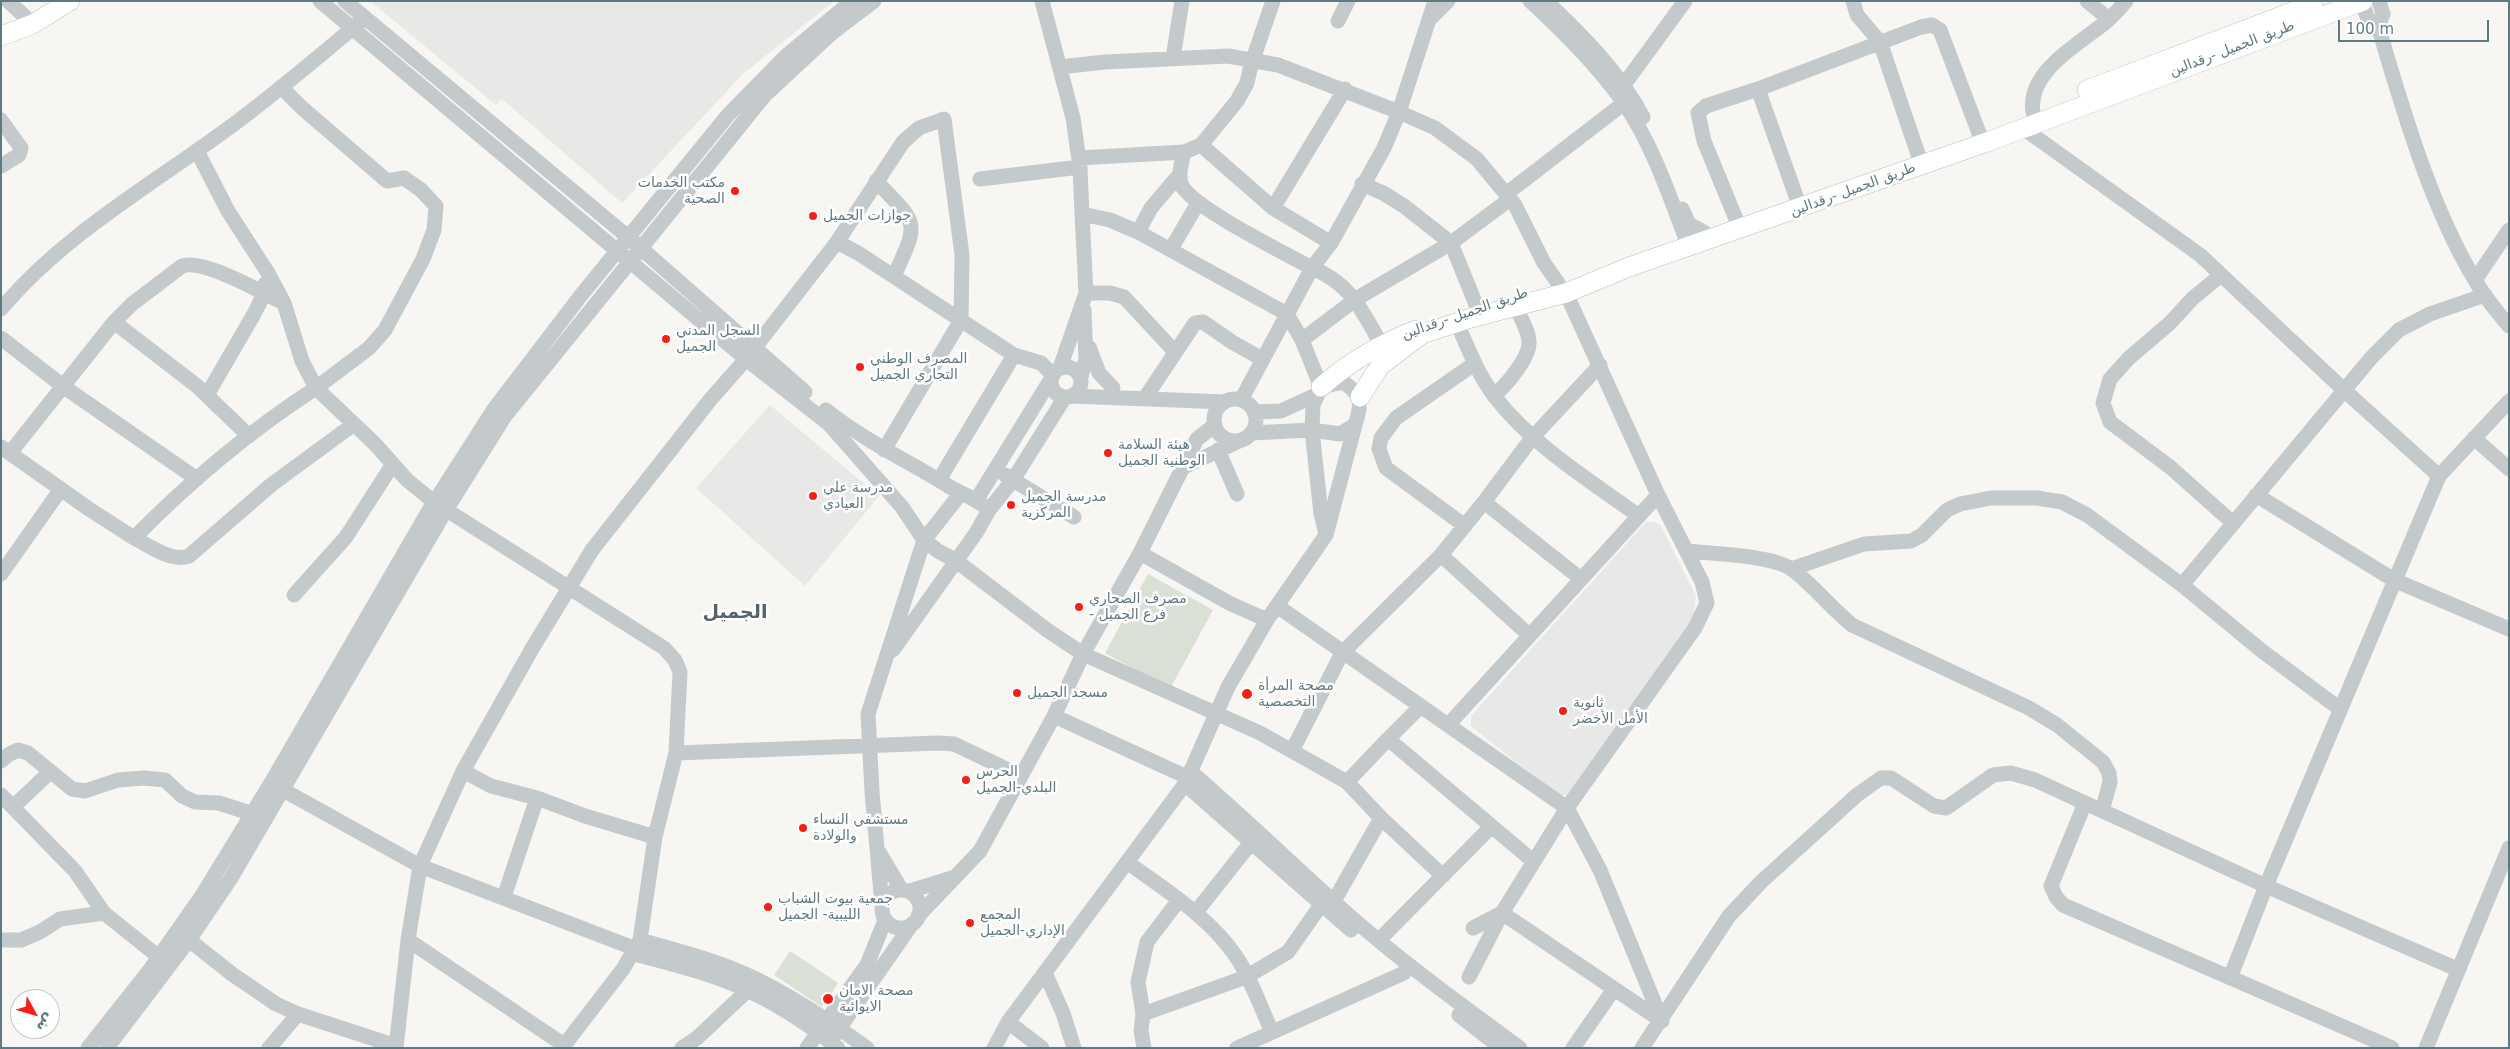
<!DOCTYPE html>
<html>
<head>
<meta charset="utf-8">
<style>
  body { margin:0 }
  #map { position:relative; width:2510px; height:1049px; overflow:hidden; background:#f7f6f3; font-family:"DejaVu Sans",Cairo,sans-serif }
  canvas { display:block }
  .frame { position:absolute; inset:0; border:2px solid #5f7982; pointer-events:none }
  .north { position:absolute; left:10px; top:989px; width:50px; height:50px; box-sizing:border-box; background:#fff; border:1px solid #bfc9cd; border-radius:50%; rotate:129deg; font-size:14px; font-weight:700; line-height:20px; text-align:center; color:#5f7982 }
  .north::after { content:''; display:block; margin:auto; width:18px; height:22px; background:#f61e15; clip-path:polygon(50% 0,100% 100%,50% 72%,0 100%) }
  .scale { position:absolute; left:2338px; top:20px; width:151px; height:22px; box-sizing:border-box; border:2px solid #5f7982; border-top:0; padding-left:6px; font-size:15px; line-height:18px; white-space:nowrap; color:#5f7982; -webkit-text-stroke:4px #fff; paint-order:stroke }
</style>
</head>
<body>
<div id="map">
<canvas width="2510" height="1049"></canvas>
<div class="frame"></div>
<div class="north">ش</div>
<div class="scale">100 m</div>
</div>
<script>
const g = document.querySelector('canvas').getContext('2d');
g.lineJoin = 'round';
function fill(path, color) { g.fillStyle = color; g.fill(path, 'evenodd'); }
function trace(path, color, width, dash) { g.strokeStyle = color; g.lineWidth = width; g.lineCap = dash ? 'butt' : 'round'; g.setLineDash(dash || []); g.stroke(path); }
function write(font, color, halo, rows, align = 'center') {
  g.font = font + ' "DejaVu Sans",Cairo,sans-serif'; g.lineWidth = 5; g.setLineDash([]); g.textBaseline = 'middle'; g.strokeStyle = halo; g.fillStyle = color; for (const [text, x, y, turn = 0] of rows) {
    g.save(); g.translate(x, y); g.rotate((+turn || 0) * Math.PI / 180); g.textAlign = isNaN(turn) ? turn : align; if (halo) g.strokeText(text, 0, 0); g.fillText(text, 0, 0); g.restore();
  }
}
fill(new Path2D(`
  M370,1H834L744,73L622,203L502,99L496,105Z
  M770,405L879,496L805,586L696,488Z
  M1651,521L1659,524L1663,530L1696,596L1693,619L1573,795H1557L1471,726V716L1645,523Z`), '#e8e8e7');
fill(new Path2D(`
  M1148,574L1213,610L1170,689L1105,653Z
  M790,951L838,983L822,1007L774,975Z`), '#dae0d4');
const major = new Path2D(`
  M1,36L33,24L70,1
  M2087,90L2313,4
  M1321,387C1350,361 1380,344 1416,330
  M1360,397L1380,366L1422,334L1471,318L1566,293L1629,267L1987,142L2363,1`);
trace(major, '#b7bdbf', 20);
trace(new Path2D(`
  M8,1L33,24
  M320,1L746,359L829,424L902,507L924,540L938,551L955,560L1047,630L1083,654L1260,733L1347,782L1381,818L1443,876
  M345,1L628,237L805,392
  M1042,1L1073,118L1080,167L1082,214L1086,293L1060,368
  M1530,1C1564,32 1597,65 1624,103C1652,144 1668,192 1686,239L1691,246
  M1546,1C1582,35 1620,73 1643,117
  M1853,1L1857,15L1880,42L1918,154
  M2087,1L2109,19
  M2361,1L2368,19L2378,26C2402,107 2431,208 2475,280C2484,296 2497,312 2509,326
  M1431,18L1448,1
  M1338,21L1348,1
  M2378,26L2383,14L2379,1
  M1173,58L1182,1
  M1060,67L1105,62L1228,56L1278,65L1399,112L1435,128L1477,159L1515,205L1544,263L1558,283
  M1623,86L1685,1
  M1758,89L1797,199
  M2033,113C2026,71 2080,44 2107,21C2114,15 2120,8 2126,1
  M1,120L21,148L19,155L1,166
  M2023,128L2200,255L2344,390L2439,476
  M1201,145L1237,101L1247,83L1251,65L1273,1
  M197,151L228,211L268,273L284,303L302,361L316,388L369,348L385,330L423,259L434,230L436,206L421,190L404,178L387,181L301,107L281,87
  M1184,152C1182,163 1177,175 1182,186C1195,209 1285,253 1312,268C1351,284 1361,309 1381,344
  M1079,158L1184,152L1201,145L1273,208L1331,243
  M980,179L1080,167
  M876,181C918,225 920,220 894,276
  M1362,184L1383,193L1404,206L1451,243L1477,307
  M1506,194L1624,103
  M1273,208L1345,89
  M1682,209L1689,224L1704,232
  M1082,214L1110,220L1138,232L1287,314L1302,340L1356,299L1451,243L1510,199
  M1736,219L1704,141L1698,113L1706,106L1758,89L1921,27L1932,25L1940,30L1979,133
  M1138,232L1151,208L1179,175
  M837,242L903,142L919,128L944,119L962,255L961,320L884,450
  M1171,249L1198,203
  M2221,275L2193,298L2170,323L2129,358L2110,379L2103,403L2110,422L2170,467L2233,523
  M2475,280L2509,230
  M1086,293H1110L1124,297L1175,352
  M1,309C64,234 153,184 230,127C275,94 317,58 360,22
  M114,322L197,386L249,436
  M1457,323C1468,348 1478,375 1495,397C1533,446 1589,480 1639,516
  M1,338L64,387L197,479
  M1302,340L1321,387
  M1089,347L1099,373L1113,388
  M1051 382a15 15 0 1 1 30 0a15 15 0 1 1-30 0Z
  M1081,377L1086,359L1084,310
  M1343,382C1363,395 1362,404 1355,425L1340,434L1312,430L1313,405L1321,387Z
  M207,395L254,314L260,302L265,284
  M1071,396L1225,402
  M1494,396C1505,386 1528,360 1529,344C1530,333 1520,317 1516,307
  M1145,398L1195,323L1203,322L1232,342L1262,359
  M1214 420a21 21 0 1 1 42 0a21 21 0 1 1-42 0Z
  M1241,400L1312,268L1331,243L1384,148L1399,112L1435,1
  M826,410C865,441 908,461 950,487C964,495 977,499 989,510
  M1254,412L1281,411L1316,395
  M1251,433L1312,430L1321,514L1326,534
  M2474,438L2509,469
  M1,447L89,509L134,538C189,482 251,430 316,388L375,444L407,480L434,502L664,648L675,660L680,672L676,753L655,837L640,940L623,969L562,1048
  M1218,450L1237,494
  M10,453L114,322L132,304L182,266C203,258 262,293 284,303
  M1184,467L1239,441
  M1005,475L1074,517
  M939,480L1014,355
  M2256,495L2394,580L2509,629
  M977,499L1051,379
  M1484,502L1532,438L1600,365
  M1465,526L1386,468L1379,449L1381,438L1396,418L1474,364
  M134,538C149,545 172,563 189,556L271,485L354,424
  M1687,551C1712,554 1773,555 1793,570C1814,586 1831,608 1852,625L2029,708L2057,725L2103,762L2109,773L2110,782L2102,811
  M1140,553L1229,603L1267,620
  M1441,555L1529,635
  M1791,569L1864,544L1911,541L1922,535L1947,510L1960,504L1991,498H2037L2062,502L2087,515L2182,585L2262,651L2340,709
  M1,574L61,489
  M2182,585L2371,358L2399,330L2430,314L2485,295
  M294,595L346,537L393,464
  M1277,606L1567,808L1600,870L1662,1021
  M893,650L976,533L989,510L1013,480L1065,397
  M1054,716L1187,777
  M1449,724L1658,495
  M1388,739L1420,707
  M1292,751L1342,653L1441,555L1484,502L1581,579
  M676,753L938,743L954,744L1021,776
  M1,761L8,755L18,750L28,753L72,789L85,791L118,780L144,778L165,780L182,796L195,802L219,803L253,814
  M463,771L491,786L537,798L585,816L655,837
  M1190,771C1242,816 1292,864 1343,910C1399,960 1460,1004 1520,1048
  M1347,782L1388,739L1533,861
  M1185,784L1351,930
  M276,786L420,866L636,949
  M1,795L75,871L104,913L159,957
  M2085,803L2051,886L2056,897L2063,905L2392,1048
  M13,807L50,772
  M879,852L901,889
  M1127,862C1165,890 1208,916 1235,955C1250,976 1261,1008 1272,1032
  M882 909a19 19 0 1 1 38 0a19 19 0 1 1-38 0Z
  M910,891L952,878
  M504,897L537,798
  M1334,901L1381,818
  M882,905L872,792L868,714L924,540L961,493
  M1196,912L1257,835
  M918,916L980,851L1054,716L1083,654L1140,553L1197,439L1215,425
  M1473,928L1502,913L1662,1021
  M1,940H21L40,932L60,919L104,913
  M189,940L232,974L276,1004L298,1014L396,1046
  M408,940L564,1045
  M640,940C679,951 720,961 756,979C795,998 832,1023 867,1048
  M1379,940L1491,827
  M634,954C672,964 711,973 747,990C779,1005 811,1026 838,1048
  M1045,973L1063,1013L1074,1048
  M1469,977L1502,913L1567,808L1695,628L1707,603L1702,582L1658,495L1566,293
  M2230,978L2266,886L2439,476L2509,401
  M1143,1014L1246,977L1288,952L1321,905
  M1459,1015L1501,1048
  M1008,1022L1042,1048
  M834,1036L912,924
  M88,1048L149,971L203,894L271,783L428,512L494,409L582,294L728,115L786,56L852,1
  M107,1048L189,940L231,878L446,510L505,416L765,95L833,32L874,1
  M269,1048L298,1014
  M396,1048L408,940L420,866L463,771L533,647L592,550L710,400L746,359L837,242L858,253L1014,355L1041,363L1053,375
  M682,1048L697,1038L748,990
  M807,1048L867,965L885,920
  M994,1048L1008,1022L1185,784L1228,687L1267,620L1326,535L1355,425
  M1144,1048L1141,1030L1143,1014L1138,982L1147,942L1179,900
  M1237,1048L1404,973
  M1573,1048L1614,989
  M1642,1048L1729,916L1761,882L1857,795L1881,778H1891L1934,806L1946,808L1993,775L2011,773L2035,780L2266,886L2457,969
  M2426,1048L2509,848`), '#c4cacc', 15);
trace(major, '#fff', 19);
for (const [x, y, r, color] of [
  [735,191,5,"#f61e15"],
  [813,216,5,"#f61e15"],
  [666,339,5,"#f61e15"],
  [860,367,5,"#f61e15"],
  [1108,453,5,"#f61e15"],
  [813,496,5,"#f61e15"],
  [1011,505,5,"#f61e15"],
  [1079,607,5,"#f61e15"],
  [1017,693,5,"#f61e15"],
  [1247,694,6,"#f61e15"],
  [1563,711,5,"#f61e15"],
  [966,780,5,"#f61e15"],
  [803,828,5,"#f61e15"],
  [768,907,5,"#f61e15"],
  [970,923,5,"#f61e15"],
  [828,999,6,"#f61e15"]
]) { const dot = new Path2D(); dot.arc(x, y, r, 0, 2 * Math.PI); g.fillStyle = color; g.fill(dot); trace(dot, '#fff', 2); }
write('14px', '#5f7982', '#fff', [
  ["طريق الجميل -رقدالين",2232,49,-21],
  ["طريق الجميل -رقدالين",1853,190,-20],
  ["طريق الجميل -رقدالين",1465,314,-19]
]);
write('14px', '#5f7982', '#fff', [
  ["مكتب الخدمات",725,183,"right"],
  ["الصحية",725,199,"right"],
  ["جوازات الجميل",823,216],
  ["السجل المدني",676,331],
  ["الجميل",676,347],
  ["المصرف الوطني",870,359],
  ["التجاري الجميل",870,375],
  ["هيئة السلامة",1118,445],
  ["الوطنية الجميل",1118,461],
  ["مدرسة علي",823,488],
  ["العيادي",823,504],
  ["مدرسة الجميل",1021,497],
  ["المركزية",1021,513],
  ["مصرف الصحاري",1089,599],
  ["- فرع الجميل",1089,615],
  ["مصحة المرأة",1258,686],
  ["التخصصية",1258,702],
  ["مسجد الجميل",1027,693],
  ["ثانوية",1573,703],
  ["الأمل الأخضر",1573,719],
  ["الحرس",976,772],
  ["البلدي-الجميل",976,788],
  ["مستشفي النساء",813,820],
  ["والولادة",813,836],
  ["جمعية بيوت الشباب",778,899],
  ["الليبية- الجميل",778,915],
  ["المجمع",980,915],
  ["الإداري-الجميل",980,931],
  ["مصحة الامان",839,991],
  ["الايوائية",839,1007]
], 'left');
write('bold 19px', '#52656c', '#fff', [
  ["الجميل",735,613]
]);
</script>
</body>
</html>
